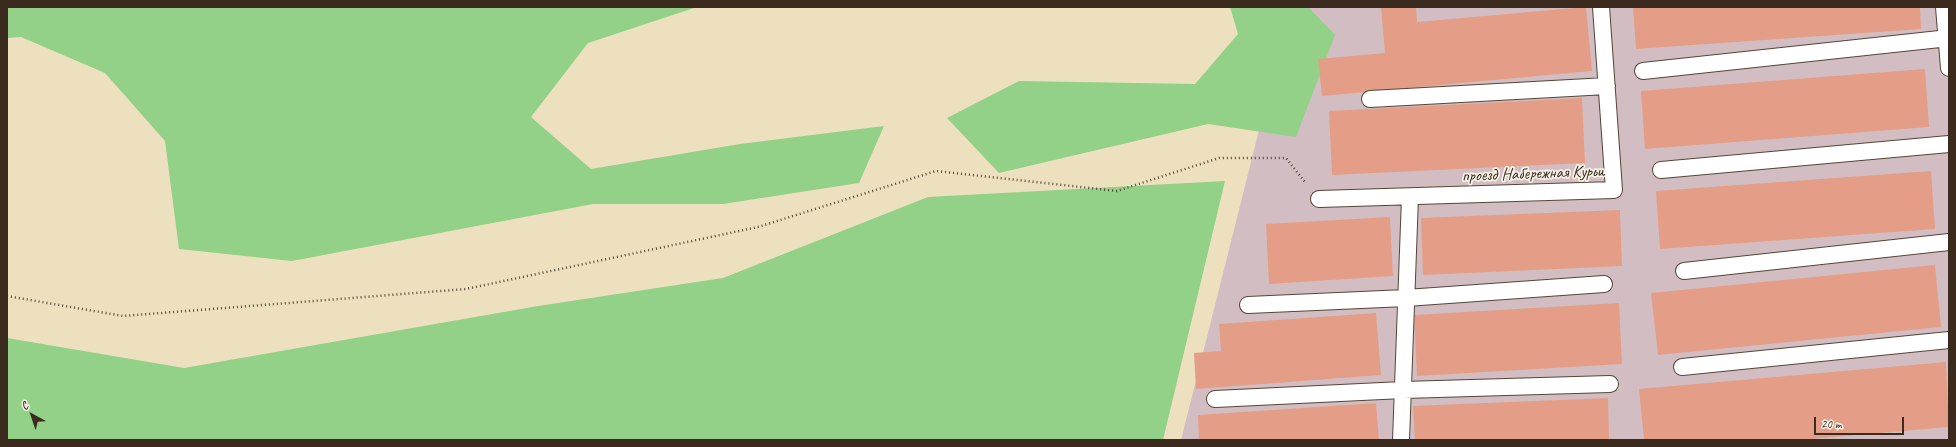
<!DOCTYPE html>
<html>
<head>
<meta charset="utf-8">
<style>
  body { margin:0 }
  #map { position:relative; width:1956px; height:447px; overflow:hidden; background:#ede0be; font-family:Caveat,sans-serif }
  canvas { display:block }
  .frame { position:absolute; inset:0; border:8px solid #3b2a1e; pointer-events:none }
  .north { position:absolute; left:12px; top:395px; width:40px; height:40px; -webkit-text-stroke:3px #f7f3e8; paint-order:stroke; rotate:320deg; font-size:11px; font-weight:700; line-height:16px; text-align:center; color:#3b2a1e }
  .north::after { content:''; display:block; margin:auto; width:14px; height:18px; background:#3b2a1e; clip-path:polygon(50% 0,100% 100%,50% 72%,0 100%) }
  .scale { position:absolute; left:1814px; top:417px; width:90px; height:18px; box-sizing:border-box; border:2px solid #3b2a1e; border-top:0; padding-left:5px; font-size:12px; line-height:14px; white-space:nowrap; color:#3b2a1e; -webkit-text-stroke:3px #f7f3e8; paint-order:stroke }
</style>
</head>
<body>
<div id="map">
<canvas width="1956" height="447"></canvas>
<div class="frame"></div>
<div class="north">С</div>
<div class="scale">20 m</div>
</div>
<script>
const g = document.querySelector('canvas').getContext('2d');
g.lineJoin = 'round';
function fill(path, color) { g.fillStyle = color; g.fill(path, 'evenodd'); }
function trace(path, color, width, dash) { g.strokeStyle = color; g.lineWidth = width; g.lineCap = dash ? 'butt' : 'round'; g.setLineDash(dash || []); g.stroke(path); }
function write(font, color, halo, rows, align = 'center') {
  g.font = font + ' Caveat,sans-serif'; g.lineWidth = 3.5; g.setLineDash([]); g.textBaseline = 'middle'; g.strokeStyle = halo; g.fillStyle = color; for (const [text, x, y, turn = 0] of rows) {
    g.save(); g.translate(x, y); g.rotate((+turn || 0) * Math.PI / 180); g.textAlign = isNaN(turn) ? turn : align; if (halo) g.strokeText(text, 0, 0); g.fillText(text, 0, 0); g.restore();
  }
}
fill(new Path2D(`
  M1290,7H1949V440H1181Z`), '#d2bec2');
fill(new Path2D(`
  M7,7H697L588,43L531,117L591,169L740,144L884,126L859,183L723,204H593L292,261L179,249L165,141L105,73L21,37L7,38Z
  M1230,7H1308L1335,35L1296,137L1208,124L999,173L947,118L1019,81L1195,84L1238,34Z
  M1225,181L1163,440H7V338L184,368L538,306L723,278L928,197Z`), '#92d187');
fill(new Path2D(`
  M1381,7H1416L1417,22L1586,7L1592,71L1322,96L1318,59L1385,53Z
  M1633,7H1920L1921,29L1636,49Z
  M1925,69L1929,127L1645,149L1641,91Z
  M1582,98L1585,163L1332,175L1329,111Z
  M1931,171L1935,229L1660,249L1656,191Z
  M1620,210L1622,266L1423,275L1421,218Z
  M1390,217L1393,276L1269,284L1266,224Z
  M1935,265L1941,327L1658,355L1651,293Z
  M1619,303L1622,364L1417,376L1414,315Z
  M1376,313L1381,375L1196,389L1194,353L1221,351L1219,324Z
  M1946,362L1949,427L1800,440H1644L1639,389Z
  M1608,398L1609,440H1415L1413,406Z
  M1376,403L1379,440H1199L1198,415Z`), '#e49e87');
const service = new Path2D(`
  M1944,7L1949,68
  M1643,71L1949,38
  M1370,99L1607,86
  M1661,170L1949,144
  M1319,199L1614,190L1601,7
  M1684,271L1949,242
  M1248,305L1406,298L1604,284
  M1682,367L1949,340
  M1215,399L1403,390L1610,384
  M1401,440L1410,197`);
trace(service, '#564536', 18);
trace(new Path2D(`
  M7,296L123,316L466,289L758,227L936,171L1117,191L1219,158H1286L1305,182`), '#564536', 2.5, [1, 3]);
trace(service, '#fff', 16);
write('17px', '#3b2a1e', '#f7f3e8', [
  ["проезд Набережная Курьи",1533,174,-2]
]);
</script>
</body>
</html>
